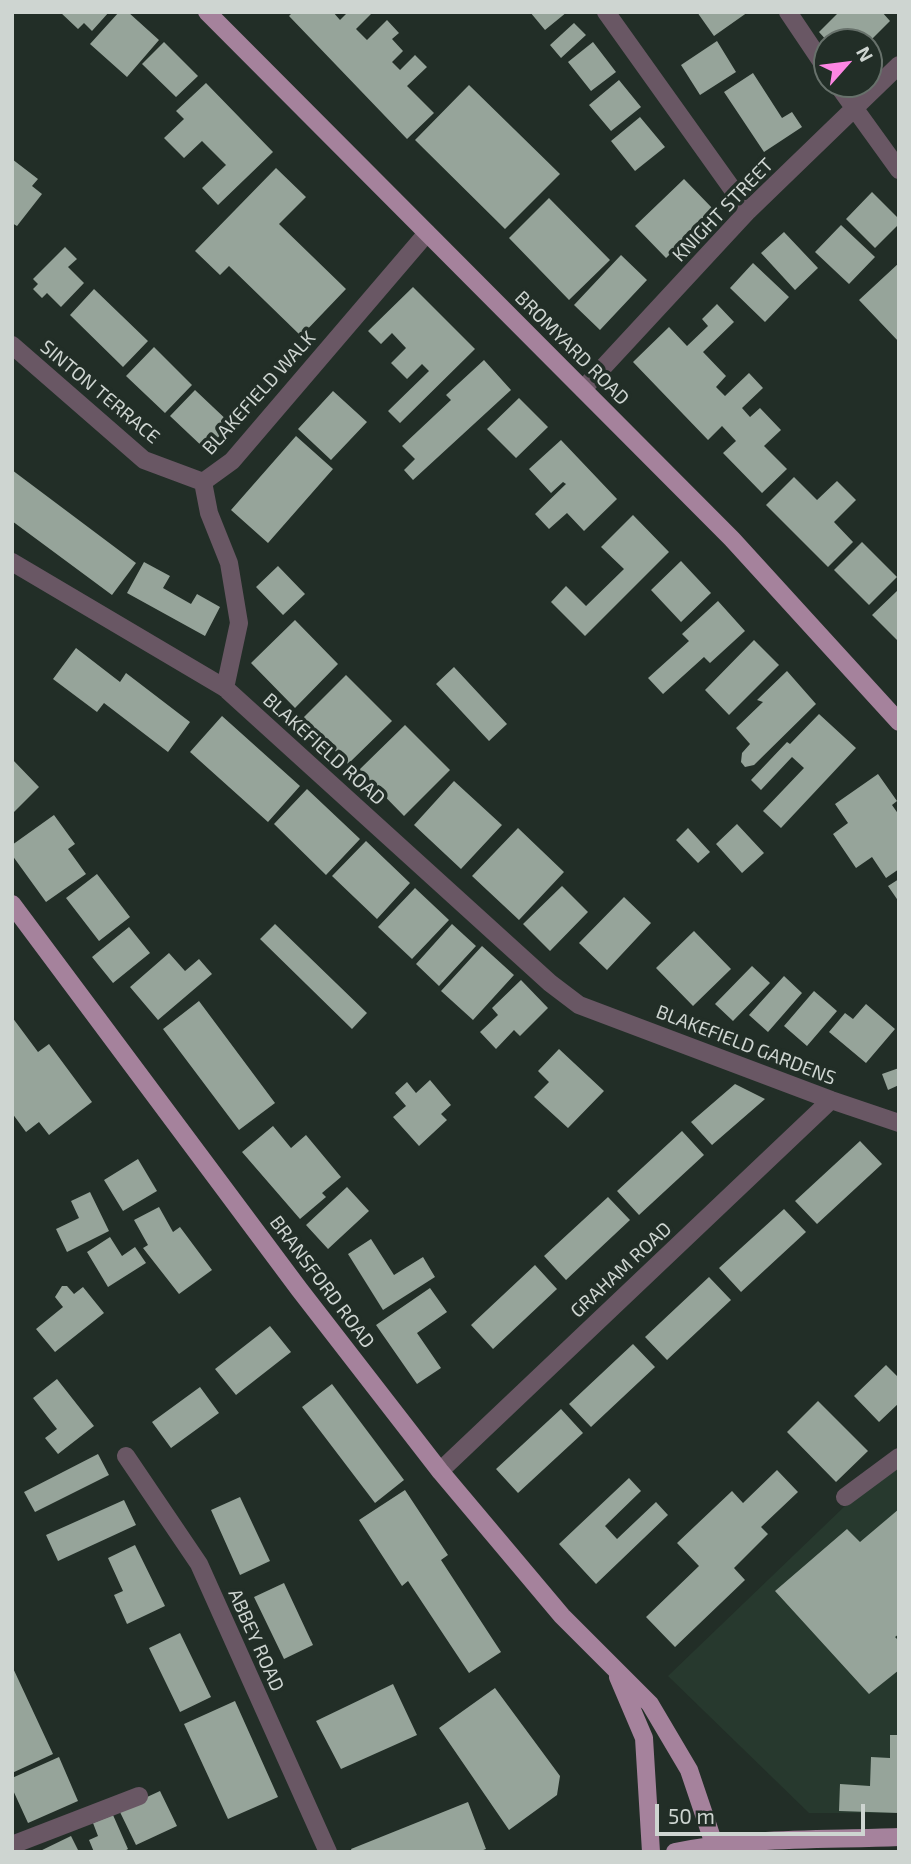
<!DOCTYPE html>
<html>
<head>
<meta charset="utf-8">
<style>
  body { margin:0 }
  #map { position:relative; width:911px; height:1864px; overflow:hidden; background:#222e27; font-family:"Exo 2",sans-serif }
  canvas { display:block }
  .frame { position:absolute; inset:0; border:14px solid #ced5d1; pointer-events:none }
  .north { position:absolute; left:813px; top:28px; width:70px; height:70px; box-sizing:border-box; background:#222e27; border:2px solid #67716b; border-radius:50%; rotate:62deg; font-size:19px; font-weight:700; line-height:28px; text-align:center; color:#ced5d1 }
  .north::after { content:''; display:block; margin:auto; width:24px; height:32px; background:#fd86e3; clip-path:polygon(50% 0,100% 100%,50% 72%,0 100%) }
  .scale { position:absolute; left:655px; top:1804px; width:210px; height:32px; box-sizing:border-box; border:4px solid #ced5d1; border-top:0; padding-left:9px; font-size:21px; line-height:24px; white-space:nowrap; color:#ced5d1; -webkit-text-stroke:5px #222e27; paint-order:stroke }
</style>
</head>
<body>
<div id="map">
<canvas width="911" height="1864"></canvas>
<div class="frame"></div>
<div class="north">N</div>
<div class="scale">50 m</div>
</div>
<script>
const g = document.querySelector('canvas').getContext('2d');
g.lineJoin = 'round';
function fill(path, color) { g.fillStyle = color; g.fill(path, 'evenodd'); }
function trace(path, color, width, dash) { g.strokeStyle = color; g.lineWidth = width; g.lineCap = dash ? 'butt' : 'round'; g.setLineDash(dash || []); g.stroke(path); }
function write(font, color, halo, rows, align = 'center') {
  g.font = font + ' "Exo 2",sans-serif'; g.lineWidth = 7; g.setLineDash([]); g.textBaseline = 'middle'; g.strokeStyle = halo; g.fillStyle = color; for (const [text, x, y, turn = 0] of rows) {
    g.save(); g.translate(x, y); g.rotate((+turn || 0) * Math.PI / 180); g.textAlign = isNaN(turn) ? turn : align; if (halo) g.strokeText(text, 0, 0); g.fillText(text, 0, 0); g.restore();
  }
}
fill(new Path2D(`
  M899,1468V1813H809L668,1676L845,1506Z`), '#27392e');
fill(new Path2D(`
  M60,12H109L92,31L84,23L78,29Z
  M119,12H128L159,40L127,77L90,44Z
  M293,12H333L340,20L348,12H373L356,29L367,40L387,20L399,33L392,39L403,51L392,62L400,70L415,55L427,67L407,86L434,113L407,139L289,16Z
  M530,12H567L545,30Z
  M697,12H748L714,36Z
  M839,12H882L890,21L869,42H828L819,32Z
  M574,23L586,35L561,58L550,45Z
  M717,41L736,72L700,95L681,65Z
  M164,42L198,76L176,97L142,64Z
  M593,42L616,72L591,91L568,62Z
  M753,73L782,118L792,112L802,127L764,152L724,92Z
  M619,80L641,107L611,131L589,105Z
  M206,83L273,152L218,205L202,188L226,165L202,141L184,158L164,138L184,119L176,111Z
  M469,85L560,174L505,229L415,140Z
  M640,117L665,147L635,171L611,141Z
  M12,159L38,179L32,186L42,194L17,226L12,223Z
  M276,168L306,197L279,224L346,289L301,336L229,266L220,275L195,251Z
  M684,179L715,211L666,258L635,226Z
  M872,192L899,219V224L875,248L846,219Z
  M549,198L610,260L569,300L509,238Z
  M841,225L875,257L849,284L815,252Z
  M784,232L818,268L795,290L761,253Z
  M65,247L77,259L68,267L84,283L61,307L47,293L42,298L33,289L38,284L33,279Z
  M621,255L647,280L600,330L574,305Z
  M753,263L789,297L765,322L730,288Z
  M899,263V342L859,300Z
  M413,287L475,349L400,423L388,411L429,371L422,364L407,379L391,363L406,348L392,333L381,344L368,331Z
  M94,289L148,341L123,367L70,315Z
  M717,304L734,322L703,352L726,376L716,387L725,396L749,373L763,388L742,408L750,417L760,408L781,430L764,446L787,469L762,493L723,453L736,441L722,426L708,440L633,362L669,327L687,346L708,326L702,319Z
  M154,347L192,385L165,413L126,376Z
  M484,360L511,390L413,480L404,470L415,459L402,446L451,400L446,395Z
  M195,390L231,424L206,450L170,416Z
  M333,391L367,422L331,460L298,429Z
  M519,398L548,427L516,458L487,429Z
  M296,436L333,469L268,543L231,510Z
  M561,440L617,499L584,531L567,513L549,529L535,514L566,484L563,482L551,493L529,469Z
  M12,470L136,563L112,595L12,521Z
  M794,477L817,500L837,481L856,500L834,522L853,542L828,567L766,505Z
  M633,515L669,552L585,636L551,602L566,586L586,606L624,569L601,547Z
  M862,542L897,577L869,605L834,570Z
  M681,561L711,593L681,622L651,590Z
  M144,562L170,576L163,588L191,604L197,594L220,607L205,636L127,593Z
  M278,566L305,594L283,615L256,587Z
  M897,591L899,593V642L872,615Z
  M718,601L745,631L710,663L704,657L663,694L648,678L689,641L682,634Z
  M295,620L338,664L295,708L251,663Z
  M754,640L779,665L729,715L705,690Z
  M76,648L120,682L126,673L190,722L168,752L104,703L97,712L53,679Z
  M454,667L507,724L489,741L436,684Z
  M787,671L816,704L754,765L745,767L741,762L742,753L750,744L736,728L763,702L757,700Z
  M346,675L392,721L348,764L303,718Z
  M819,714L856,748L781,828L763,811L804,768L792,757L761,790L751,780L787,742L790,744Z
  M222,716L300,786L268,822L190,752Z
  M405,725L450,770L404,816L359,770Z
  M12,759L39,787L12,814Z
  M878,774L897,801L892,805L899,815V869L886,878L872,857L856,868L833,834L848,823L835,804Z
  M454,781L502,825L461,869L414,825Z
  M307,789L360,839L326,875L274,824Z
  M54,815L75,844L68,849L86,874L46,902L12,855V845Z
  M737,824L764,853L742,873L716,844Z
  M518,828L564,872L519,920L472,876Z
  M688,828L710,852L698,863L676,840Z
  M366,841L410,883L377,919L332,876Z
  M97,874L130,917L99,941L66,898Z
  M899,879V902L888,886Z
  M562,886L588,912L550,951L523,924Z
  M415,888L449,920L412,959L378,927Z
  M624,897L651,923L607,970L579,943Z
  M275,924L367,1013L352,1029L260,939Z
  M452,924L476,946L439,986L416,964Z
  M129,927L150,953L113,983L92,957Z
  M694,931L731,969L693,1006L656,968Z
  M482,946L514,975L473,1020L441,991Z
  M169,953L185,971L199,959L212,974L158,1020L130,987Z
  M752,966L770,983L733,1021L715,1004Z
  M784,976L802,993L768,1032L749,1015Z
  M521,980L548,1008L520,1036L514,1030L496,1049L480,1032L498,1015L492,1008Z
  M814,991L837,1011L807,1046L784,1026Z
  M199,1001L275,1103L239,1130L163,1029Z
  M866,1004L895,1029L866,1063L829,1032L845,1013L853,1019Z
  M12,1017L38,1052L49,1044L92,1102L49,1135L39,1122L26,1132L12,1113Z
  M559,1049L604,1091L568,1128L534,1097L549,1082L538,1071Z
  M899,1068V1085L888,1090L882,1074Z
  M430,1080L451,1105L441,1114L447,1120L419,1146L393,1117L406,1106L395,1093L407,1082L416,1093Z
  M735,1084L765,1099L712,1145L691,1122Z
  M273,1126L291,1148L306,1135L341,1177L322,1193L326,1197L300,1219L242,1152Z
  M682,1131L704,1155L639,1215L617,1191Z
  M860,1141L882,1164L817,1224L795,1201Z
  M138,1159L157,1191L123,1211L104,1180Z
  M347,1187L369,1211L328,1249L306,1225Z
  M90,1192L109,1231L67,1252L56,1229L79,1218L71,1201Z
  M608,1197L630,1220L566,1280L544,1256Z
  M159,1207L173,1232L180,1227L212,1270L179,1294L143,1248L148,1245L134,1220Z
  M784,1209L806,1232L741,1292L719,1268Z
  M110,1237L122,1256L135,1247L146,1263L108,1287L87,1252Z
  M371,1239L394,1275L423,1257L435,1277L383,1310L348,1254Z
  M535,1265L557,1289L493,1349L471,1325Z
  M709,1277L731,1300L667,1360L645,1337Z
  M62,1286H67L74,1294L83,1287L104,1313L55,1352L36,1329L63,1307L55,1297Z
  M430,1288L447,1312L417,1333L441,1368L417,1384L376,1325Z
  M270,1326L291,1352L236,1395L215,1369Z
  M633,1344L655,1367L591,1427L569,1404Z
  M886,1365L899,1378V1403L879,1422L854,1396Z
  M57,1379L94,1426L58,1454L45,1438L57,1429L33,1398Z
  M332,1384L404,1480L375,1503L302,1407Z
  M200,1387L219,1413L171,1448L152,1422Z
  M818,1401L868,1451L836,1482L787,1432Z
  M561,1409L583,1433L518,1493L496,1469Z
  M98,1454L109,1475L35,1512L24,1492Z
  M777,1470L798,1492L761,1527L768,1534L734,1568L745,1580L675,1647L646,1617L699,1566L677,1543L732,1491L743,1503Z
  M629,1478L641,1491L605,1526L617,1539L656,1502L668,1515L596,1584L559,1544Z
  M405,1490L448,1555L441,1560L501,1652L469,1673L408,1581L402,1586L359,1520Z
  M240,1497L270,1561L240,1575L211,1510Z
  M124,1500L136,1525L58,1561L46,1535Z
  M899,1509V1634L895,1637L899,1641V1670L869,1694L775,1591L847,1529L860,1542Z
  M135,1545L165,1606L127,1624L114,1595L123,1591L108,1558Z
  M284,1583L313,1645L284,1659L254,1597Z
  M180,1633L211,1697L180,1712L149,1648Z
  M12,1666L53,1754L12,1773Z
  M393,1684L417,1735L341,1769L316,1721Z
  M495,1688L560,1776L557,1795L509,1830L439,1728Z
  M235,1701L278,1797L228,1819L184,1724Z
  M890,1735H899V1813L839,1811L840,1784L870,1786L871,1757L890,1758Z
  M59,1757L78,1801L28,1823L12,1788V1778Z
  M160,1791L177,1826L136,1845L119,1810Z
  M468,1802L486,1849L478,1852H352L351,1849Z
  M113,1815L128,1849L123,1852H94L89,1840L98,1836L93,1823Z
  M71,1836L79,1852H38Z`), '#96a49a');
trace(new Path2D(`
  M606,12L748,211
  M788,12L827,70
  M837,84L899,170
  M12,345L144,460L203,482
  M583,389L748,211L899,65
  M12,562L225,688L550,983L579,1005L831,1100L899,1123
  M225,688L239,623L229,563L209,513L203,482L232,461L427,233
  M126,1456L199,1564L328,1852
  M440,1471L831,1100
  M845,1497L899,1457
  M12,1845L139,1796`), '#695764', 18);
trace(new Path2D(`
  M207,12L732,539L899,722
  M12,904L299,1289L440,1471L562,1616L650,1704L689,1770L714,1844
  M618,1677L644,1738L651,1852
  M675,1852C749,1837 824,1840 899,1837`), '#a5829c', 18);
write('19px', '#ced5d1', '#222e27', [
  ["KNIGHT STREET",723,210,-46],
  ["BROMYARD ROAD",572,348,45],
  ["SINTON TERRACE",100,392,40],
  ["BLAKEFIELD WALK",259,393,-48],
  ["BLAKEFIELD ROAD",324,749,42],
  ["BLAKEFIELD GARDENS",746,1045,21],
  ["GRAHAM ROAD",621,1270,-43],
  ["BRANSFORD ROAD",322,1282,53],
  ["ABBEY ROAD",256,1640,66]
]);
</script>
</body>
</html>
